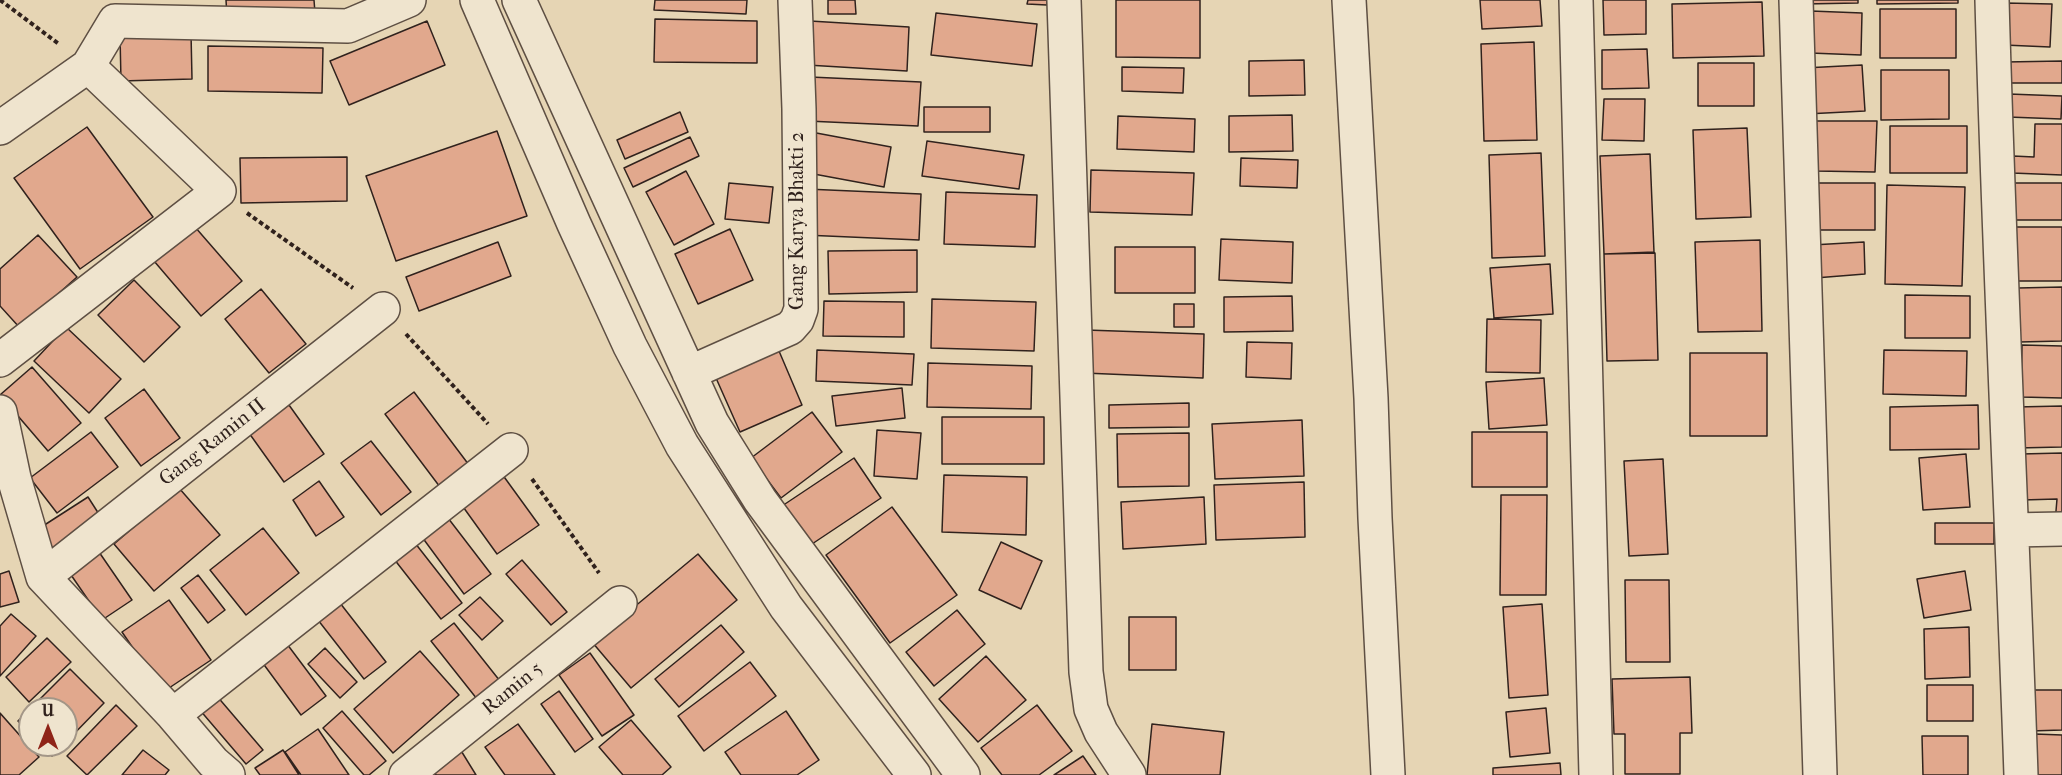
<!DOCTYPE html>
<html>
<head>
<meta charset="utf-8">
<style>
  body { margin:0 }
  #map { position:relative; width:2062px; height:775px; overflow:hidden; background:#e6d5b4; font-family:"IM FELL French Canon",serif }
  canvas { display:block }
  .north { position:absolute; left:18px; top:697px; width:60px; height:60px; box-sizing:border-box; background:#efe4ce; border:2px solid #a39687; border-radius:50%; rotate:0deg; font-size:16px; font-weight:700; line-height:24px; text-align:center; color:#30221d }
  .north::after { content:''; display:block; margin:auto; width:21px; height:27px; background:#8f2418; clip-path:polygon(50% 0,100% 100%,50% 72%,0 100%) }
</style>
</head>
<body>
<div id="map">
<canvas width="2062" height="775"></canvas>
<div class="north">U</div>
</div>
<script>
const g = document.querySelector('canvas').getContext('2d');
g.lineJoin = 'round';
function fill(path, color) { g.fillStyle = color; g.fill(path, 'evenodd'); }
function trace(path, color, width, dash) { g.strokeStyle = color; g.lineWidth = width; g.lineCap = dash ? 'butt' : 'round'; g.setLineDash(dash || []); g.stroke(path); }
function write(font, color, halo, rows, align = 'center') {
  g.font = font + ' "IM FELL French Canon",serif'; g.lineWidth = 5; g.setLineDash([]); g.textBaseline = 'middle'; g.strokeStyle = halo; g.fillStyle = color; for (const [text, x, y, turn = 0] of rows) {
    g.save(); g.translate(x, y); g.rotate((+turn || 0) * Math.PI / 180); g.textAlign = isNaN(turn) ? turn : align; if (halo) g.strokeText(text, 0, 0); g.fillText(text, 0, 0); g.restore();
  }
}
const building = new Path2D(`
  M226,0H314L315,13L227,17Z
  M655,0H747L746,14L654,10Z
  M828,0H855L856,14H828Z
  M1028,0H1047V5L1027,4Z
  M1116,0H1200V58L1116,57Z
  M1480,0H1540L1542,26L1482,29Z
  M1603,0H1646V34L1604,35Z
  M1804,0H1858V3L1804,4Z
  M1877,0H1958V3L1877,4Z
  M1762,2L1764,56L1673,58L1672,4Z
  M2005,3L2052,4L2050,47L2004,45Z
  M1880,9H1956V58H1880Z
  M1811,11L1862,13L1861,55L1810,53Z
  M936,13L1037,24L1032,66L931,55Z
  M655,19L757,21V63L654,62Z
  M427,21L445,65L349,105L330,61Z
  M810,21L909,27L907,71L807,65Z
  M191,33L192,79L121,81L120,35Z
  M1534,42L1537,140L1484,141L1481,44Z
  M208,46L323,48L322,93L208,91Z
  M1647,49L1649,88L1602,89V50Z
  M1304,60L1305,95L1249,96V61Z
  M2062,61V83H2005V62Z
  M1698,63H1754V106H1698Z
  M1862,65L1865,111L1806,114L1804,68Z
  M1122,67L1184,68L1183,93L1122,91Z
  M1881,70H1949V119L1881,120Z
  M810,77L921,82L918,126L807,121Z
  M2009,94L2062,96L2061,119L2008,117Z
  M1604,99H1645L1644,141L1602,140Z
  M924,107H990V132H924Z
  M680,112L688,132L625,159L617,140Z
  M1292,115L1293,151L1229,152V116Z
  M1118,116L1195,119L1194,152L1117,149Z
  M1816,121H1877L1875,172L1815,171Z
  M2035,124H2062V175L2012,173L2013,156L2034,157Z
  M1890,126H1967V173H1890Z
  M87,127L153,217L80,269L14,178Z
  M1747,128L1751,217L1696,219L1693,130Z
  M497,131L527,216L396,261L366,176Z
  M811,132L891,147L884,187L803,172Z
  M690,137L699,156L633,187L624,168Z
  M927,141L1024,155L1019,189L922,176Z
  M1541,153L1545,256L1492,258L1489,155Z
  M1650,154L1654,252L1604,254L1600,156Z
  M347,157V201L241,203L240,158Z
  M1241,158L1298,160L1297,188L1240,186Z
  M1091,170L1194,173L1192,215L1090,212Z
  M686,171L714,224L674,245L646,192Z
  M729,183L773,187L769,223L725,219Z
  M1817,183H1875V230H1817Z
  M2012,183H2062V220H2012Z
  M1887,185L1965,187L1962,286L1885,284Z
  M806,189L921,194L919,240L804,235Z
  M946,192L1037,195L1035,247L944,244Z
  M195,227L242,281L201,316L154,261Z
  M2008,227H2062V281H2008Z
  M730,229L753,280L698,304L675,254Z
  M38,235L77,277L20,328L0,306V269Z
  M1221,239L1293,242L1292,283L1219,280Z
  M1760,240L1762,331L1698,332L1695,242Z
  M498,242L511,276L419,311L406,277Z
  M1864,242L1865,274L1815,278L1812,245Z
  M1115,247H1195V293H1115Z
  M917,250V292L829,294L828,251Z
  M1655,253L1658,360L1607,361L1604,254Z
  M1550,264L1553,314L1494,318L1490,268Z
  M134,280L180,327L144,362L98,315Z
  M2062,287V341L2019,342L2018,288Z
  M261,289L306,344L269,373L225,319Z
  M1905,295L1970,296V338H1905Z
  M1292,296L1293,331L1224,332V297Z
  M932,299L1036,302L1034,351L931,348Z
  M824,301L904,302V337L823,336Z
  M1174,304H1194V327H1174Z
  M1487,319L1541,320L1540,373L1486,372Z
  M66,327L121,379L89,413L34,361Z
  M1086,330L1204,334L1203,378L1084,373Z
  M1247,342L1292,343L1291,379L1246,377Z
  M2022,345L2062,346V398L2021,397Z
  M817,350L914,354L912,385L816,381Z
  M1884,350L1967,351L1966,396L1883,394Z
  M779,351L802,405L740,432L716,378Z
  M1690,353H1767V436H1690Z
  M928,363L1032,366L1031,409L927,407Z
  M32,367L81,423L48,451L0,395Z
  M1544,378L1547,425L1489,429L1486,382Z
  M902,388L905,418L836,426L832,396Z
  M144,389L180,438L141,466L105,418Z
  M414,392L469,465L440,487L385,414Z
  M1189,403V427L1109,428V405Z
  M289,405L324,454L284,482L249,433Z
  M1978,405L1979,449L1890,450V407Z
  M2062,406V447L2017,448L2016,407Z
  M812,412L842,452L781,498L751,458Z
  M942,417H1044V464H942Z
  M1302,420L1304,476L1215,479L1212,424Z
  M877,430L921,433L917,479L874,476Z
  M91,432L118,467L57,513L30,478Z
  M1472,432H1547V487H1472Z
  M1189,433V486L1118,487L1117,434Z
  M371,441L411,492L381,515L341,463Z
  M2062,453V523H2055L2057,499L2022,500L2021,454Z
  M1966,454L1970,507L1923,510L1919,458Z
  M854,458L881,498L806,548L779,508Z
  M1663,459L1668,554L1629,556L1624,461Z
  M502,474L539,525L497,554L461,504Z
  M944,475L1027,477L1026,535L942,532Z
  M319,481L344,517L316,536L293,500Z
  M1304,482L1305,537L1216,540L1214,485Z
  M179,488L220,535L154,591L114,544Z
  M1501,495H1547L1546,595H1500Z
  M88,497L104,522L49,558L32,533Z
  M1204,497L1206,544L1123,549L1121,502Z
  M892,507L957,595L890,643L826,555Z
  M448,518L491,574L464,594L422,537Z
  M1935,523H1994V544H1935Z
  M263,528L299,573L246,615L210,570Z
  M1001,542L1042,561L1021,609L979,590Z
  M415,543L462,603L441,619L394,559Z
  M99,552L132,600L102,620L69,572Z
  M698,554L737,600L631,688L592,642Z
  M522,560L567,612L551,625L506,574Z
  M9,571L19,602L0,607V574Z
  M1965,571L1971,610L1924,618L1917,579Z
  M198,575L225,610L208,623L181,588Z
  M1625,580H1669L1670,662H1626Z
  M480,597L503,621L482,640L459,615Z
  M169,600L211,660L163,692L122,632Z
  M340,603L386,662L364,679L318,620Z
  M1542,604L1548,695L1509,698L1503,607Z
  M957,610L985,644L934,686L906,652Z
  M11,614L36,636L0,676V626Z
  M1129,617H1176V670H1129Z
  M454,623L500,681L477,699L431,641Z
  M721,625L744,652L679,707L655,679Z
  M1969,627L1970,677L1925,679L1924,629Z
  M47,638L71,662L29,702L6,677Z
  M287,644L326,696L301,715L262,662Z
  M325,648L357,682L340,698L308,664Z
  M420,651L459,695L393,753L354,709Z
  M590,653L634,715L602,736L559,675Z
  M986,656L1026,700L978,742L939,699Z
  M750,662L776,696L704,751L678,716Z
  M70,669L104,703L66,742V709H30Z
  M1690,677L1692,733H1680V774H1625V734H1614L1612,679Z
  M1927,685H1973V721H1927Z
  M2030,690H2062V730L2030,731Z
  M559,691L593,739L575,752L541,704Z
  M216,695L263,750L246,764L199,709Z
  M116,705L137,726L87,775L67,756Z
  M1037,705L1072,751L1039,775H1002L981,748Z
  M1546,708L1550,753L1510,757L1506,712Z
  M30,709V734L18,721Z
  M342,711L386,761L369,775H364L323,728Z
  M786,711L819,760L797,775H741L725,752Z
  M0,713L39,757L19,775H0Z
  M631,720L671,767L662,775H623L599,747Z
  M518,724L555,775H505L485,747Z
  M1152,724L1224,732L1220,775H1147Z
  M318,729L349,775H301L285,752Z
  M2035,734L2062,735V775H2034Z
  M1922,736H1968V775H1923Z
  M41,745H63L52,756Z
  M460,749L476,775H436L431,767Z
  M143,750L169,770L165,775H122Z
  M283,750L299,775H260L255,768Z
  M1083,756L1096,775H1054Z
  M1560,763L1561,775H1493V768Z`);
fill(building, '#e1a88d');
trace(building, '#30221d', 1.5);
const street = new Path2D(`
  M477,0L574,224L630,346L682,445L786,607L914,775
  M519,0L712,423L760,500L963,775
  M1064,0L1086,672L1091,709L1101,732L1129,775
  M1349,0L1371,398L1375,518L1388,775
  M1576,0L1596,775
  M1796,0L1820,775
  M1992,0C1999,258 2012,517 2021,775
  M0,128L88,66L115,21L348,26L409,0
  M0,360L219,191L88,66
  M689,373L790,328L797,320L801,309L799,109L795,0
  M0,412L14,478L43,577L173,715L213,762L228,775
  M2012,530L2062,529
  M43,577L383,309
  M173,715L511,450
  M406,775L620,603`);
trace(street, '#5e4f43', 36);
trace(new Path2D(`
  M0,0L59,44
  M247,213L353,288
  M406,334L488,424
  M532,479L599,573`), '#30221d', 4, [4.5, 3]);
trace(street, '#efe4ce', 33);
write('20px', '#30221d', '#efe4ce', [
  ["Gang Karya Bhakti 2",798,221,-90],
  ["Gang Ramin II",213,443,-38],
  ["Ramin 5",513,689,-39]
]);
</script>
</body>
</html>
